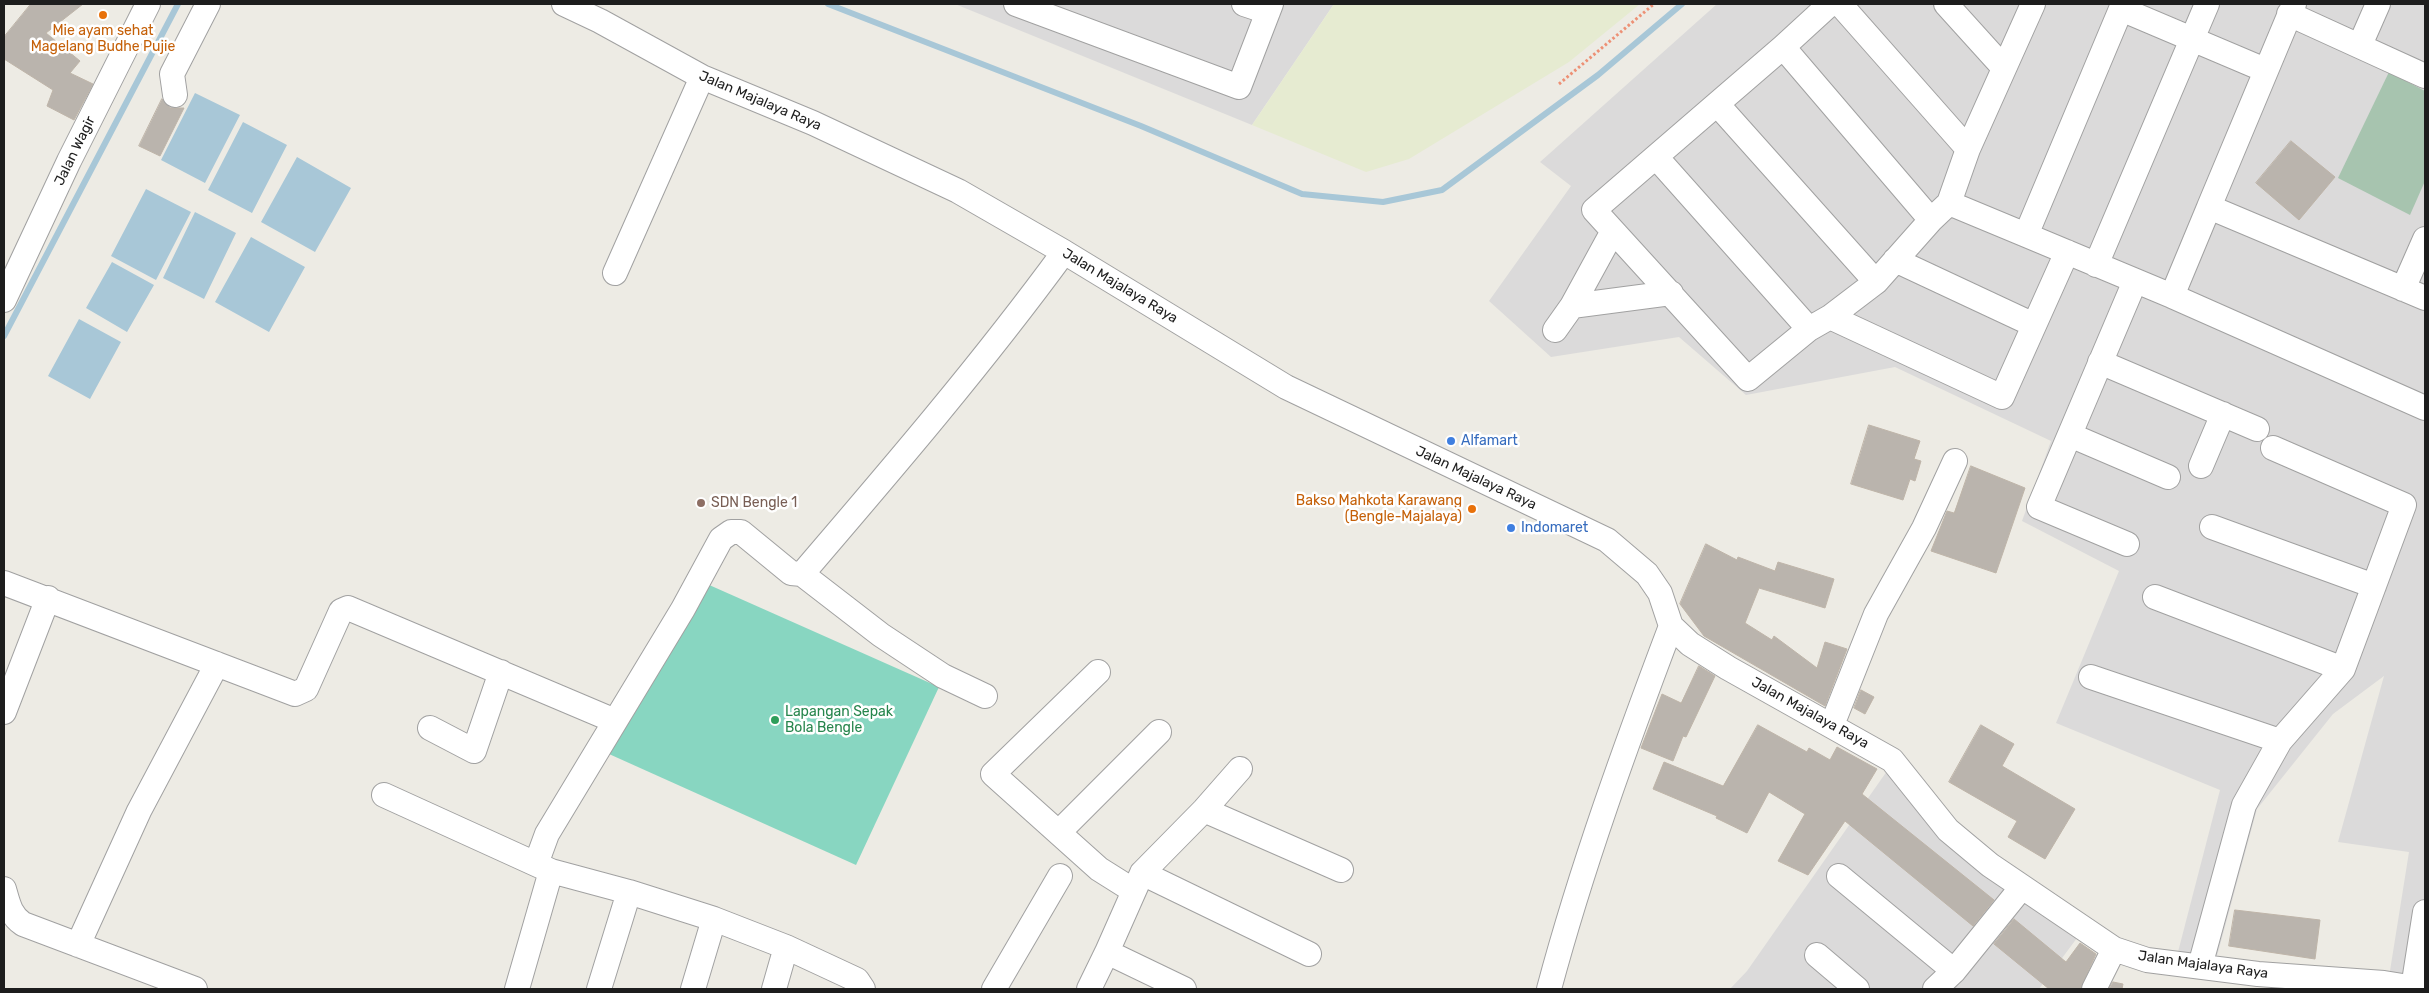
<!DOCTYPE html>
<html>
<head>
<meta charset="utf-8">
<style>
  body { margin:0 }
  #map { position:relative; width:2429px; height:993px; overflow:hidden; background:#edebe4; font-family:Rubik,sans-serif }
  canvas { display:block }
  .frame { position:absolute; inset:0; border:5px solid #1d1d1d; pointer-events:none }
</style>
</head>
<body>
<div id="map">
<canvas width="2429" height="993"></canvas>
<div class="frame"></div>
</div>
<script>
const g = document.querySelector('canvas').getContext('2d');
g.lineJoin = 'round';
function fill(path, color) { g.fillStyle = color; g.fill(path, 'evenodd'); }
function trace(path, color, width, dash) { g.strokeStyle = color; g.lineWidth = width; g.lineCap = dash ? 'butt' : 'round'; g.setLineDash(dash || []); g.stroke(path); }
function write(font, color, halo, rows, align = 'center') {
  g.font = font + ' Rubik,sans-serif'; g.lineWidth = 5; g.setLineDash([]); g.textBaseline = 'middle'; g.strokeStyle = halo; g.fillStyle = color; for (const [text, x, y, turn = 0] of rows) {
    g.save(); g.translate(x, y); g.rotate((+turn || 0) * Math.PI / 180); g.textAlign = isNaN(turn) ? turn : align; if (halo) g.strokeText(text, 0, 0); g.fillText(text, 0, 0); g.restore();
  }
}
fill(new Path2D(`
  M955,4H1334L1252,125Z
  M1717,4H2425V979L2389,977L2409,852L2338,842L2384,676L2333,714L2257,809L2217,956L2178,952L2220,790L2056,723L2119,571L2022,521L2051,441L1895,367L1746,395L1679,337L1551,357L1489,301L1571,186L1540,162Z
  M1887,771L1992,875L2077,938L2039,989H1730L1747,971Z`), '#dbdada');
fill(new Path2D(`
  M1334,4H1640L1569,62L1409,159L1366,172L1252,125Z`), '#e6ebd1');
fill(new Path2D(`
  M2389,72L2425,91V181L2410,215L2338,178Z`), '#a7c4af');
fill(new Path2D(`
  M698,580L939,687L856,865L609,754Z`), '#88d6c1');
fill(new Path2D(`
  M195,93L240,115L205,183L161,160Z
  M243,122L287,145L252,213L208,190Z
  M297,157L351,188L315,252L261,222Z
  M146,189L191,212L156,280L111,256Z
  M195,212L236,233L204,299L163,278Z
  M251,237L305,267L269,332L215,302Z
  M112,262L154,285L127,332L86,308Z
  M79,319L121,342L90,399L48,376Z`), '#a8c7d7');
trace(new Path2D(`
  M828,4L1141,126L1302,194L1383,202L1442,190L1598,75L1682,4
  M4,336L178,4`), '#a8c7d7', 6);
const building = new Path2D(`
  M31,4H83L46,33L80,61L70,73L93,84L74,120L47,106L53,90L4,59V37Z
  M162,99L170,108H184L160,156L139,146Z
  M2291,141L2335,177L2299,220L2256,183Z
  M1869,425L1920,441L1914,459L1921,461L1915,481L1910,479L1903,500L1851,484Z
  M1971,466L2025,488L1996,573L1931,551L1947,511L1954,513Z
  M1706,544L1737,560L1738,557L1775,571L1778,562L1834,579L1825,608L1759,588L1745,623L1772,640L1774,636L1817,668L1825,642L1847,649L1825,706L1704,636L1680,604Z
  M1699,666L1715,676L1686,737L1683,736L1673,761L1641,748L1662,694L1681,703Z
  M1861,690L1874,697L1865,714L1854,708Z
  M1758,725L1807,752L1809,748L1830,760L1837,747L1877,769L1862,794L1994,900L1973,926L1845,821L1808,875L1778,861L1805,814L1769,792L1747,833L1716,818L1717,816L1653,789L1664,762L1723,786Z
  M1981,725L2014,744L2002,766L2075,809L2045,859L2008,837L2017,821L1949,782Z
  M2235,910L2320,920L2315,959L2229,946Z
  M2014,919L2066,962L2080,943L2096,954L2080,989H2049L1994,944Z
  M2113,982L2123,984L2122,989H2109Z`);
fill(building, '#bab4ad');
trace(building, '#beb4a8', 1);
const minor = new Path2D(`
  M564,4L600,21L702,77L813,123L958,191L1064,252L1286,387L1607,540L1647,574L1660,593L1671,626L1690,644L1728,668L1892,760L1948,830L1990,865L2114,949L2147,960L2258,974L2384,983L2421,989
  M1016,4L1239,87L1271,4
  M1244,4L1268,12
  M1830,4L1783,47L1931,220L1949,203L2026,235
  M1840,4L1968,149
  M1946,4L2003,67
  M2294,4L2209,207L2425,298
  M2289,14L2425,76
  M2360,45L2378,4
  M1783,47L1594,210L1748,379L1809,329L1830,317
  M175,95L172,74L208,4
  M1717,104L1876,282
  M1656,157L1809,329
  M1949,203L1968,149L2033,4
  M2209,207L2172,296L2026,235L2121,9L2265,70
  M1931,220L1876,282L1830,317L2002,397L2067,252
  M1613,231L1572,306L1671,293
  M1895,260L2034,325
  M2096,265L2207,4
  M615,273L702,77
  M2403,289L2425,239
  M2172,296L2425,408
  M4,300L69,161L148,4
  M1555,330L1572,306
  M2100,362L2257,429
  M2070,435L2168,477
  M2201,466L2223,414
  M2212,527L2374,586
  M2127,544L2039,507L2135,281
  M802,574L881,635L943,676L985,696
  M4,583L295,694L306,689L341,611L348,608L615,721
  M2155,597L2343,669
  M1098,672L993,774L1099,869L1134,891
  M2091,677L2280,741
  M4,712L48,598
  M1832,725L1876,614L1924,528L1955,461
  M430,728L474,751L501,672
  M384,795L551,871L629,892L714,919L786,947L857,980L863,989
  M1204,810L1341,870
  M1059,832L1159,732
  M536,864L547,834L683,609L721,539L731,532H741L791,573L802,574C892,469 982,364 1064,252
  M1142,873L1204,810L1240,769
  M1839,876L1954,971
  M4,889C8,903 10,915 23,924L195,989
  M78,945L139,811L217,664
  M1817,955L1857,989
  M2200,966L2244,805L2280,741L2343,669L2404,505L2273,448
  M2413,988L2425,912
  M517,989L551,871
  M599,989L629,892
  M693,989L714,919
  M774,989L786,947
  M994,989L1060,876
  M1089,989L1107,952
  M1184,989L1107,952L1142,873L1309,954
  M1549,989C1582,866 1626,745 1671,626
  M1935,989L1954,971L2022,887
  M2094,989L2114,949`);
trace(minor, '#a1a1a1', 26);
trace(new Path2D(`
  M1559,84L1654,4`), '#ed9075', 3, [2.5, 2.5]);
trace(minor, '#fff', 24);
for (const [x, y, r, color] of [
  [103,15,5,"#e8710a"],
  [1451,441,5,"#3f7fe0"],
  [701,503,5,"#8d6e63"],
  [1472,509,5,"#e8710a"],
  [1511,528,5,"#3f7fe0"],
  [775,720,5,"#2e9e5b"]
]) { const dot = new Path2D(); dot.arc(x, y, r, 0, 2 * Math.PI); g.fillStyle = color; g.fill(dot); trace(dot, '#fff', 2); }
write('14px', '#c56008', '#fff', [
  ["Mie ayam sehat",103,31],
  ["Magelang Budhe Pujie",103,47],
  ["Bakso Mahkota Karawang",1462,501,"right"],
  ["(Bengle-Majalaya)",1462,517,"right"]
]);
write('14px', '#1d1d1d', '#fff', [
  ["Jalan Majalaya Raya",760,101,23],
  ["Jalan Wagir",75,151,-64],
  ["Jalan Majalaya Raya",1120,286,31],
  ["Jalan Majalaya Raya",1476,478,25],
  ["Jalan Majalaya Raya",1810,713,29],
  ["Jalan Majalaya Raya",2203,965,8]
]);
write('14px', '#366cbe', '#fff', [
  ["Alfamart",1461,441],
  ["Indomaret",1521,528]
], 'left');
write('14px', '#785e54', '#fff', [
  ["SDN Bengle 1",711,503]
], 'left');
write('14px', '#27864d', '#fff', [
  ["Lapangan Sepak",785,712],
  ["Bola Bengle",785,728]
], 'left');
</script>
</body>
</html>
